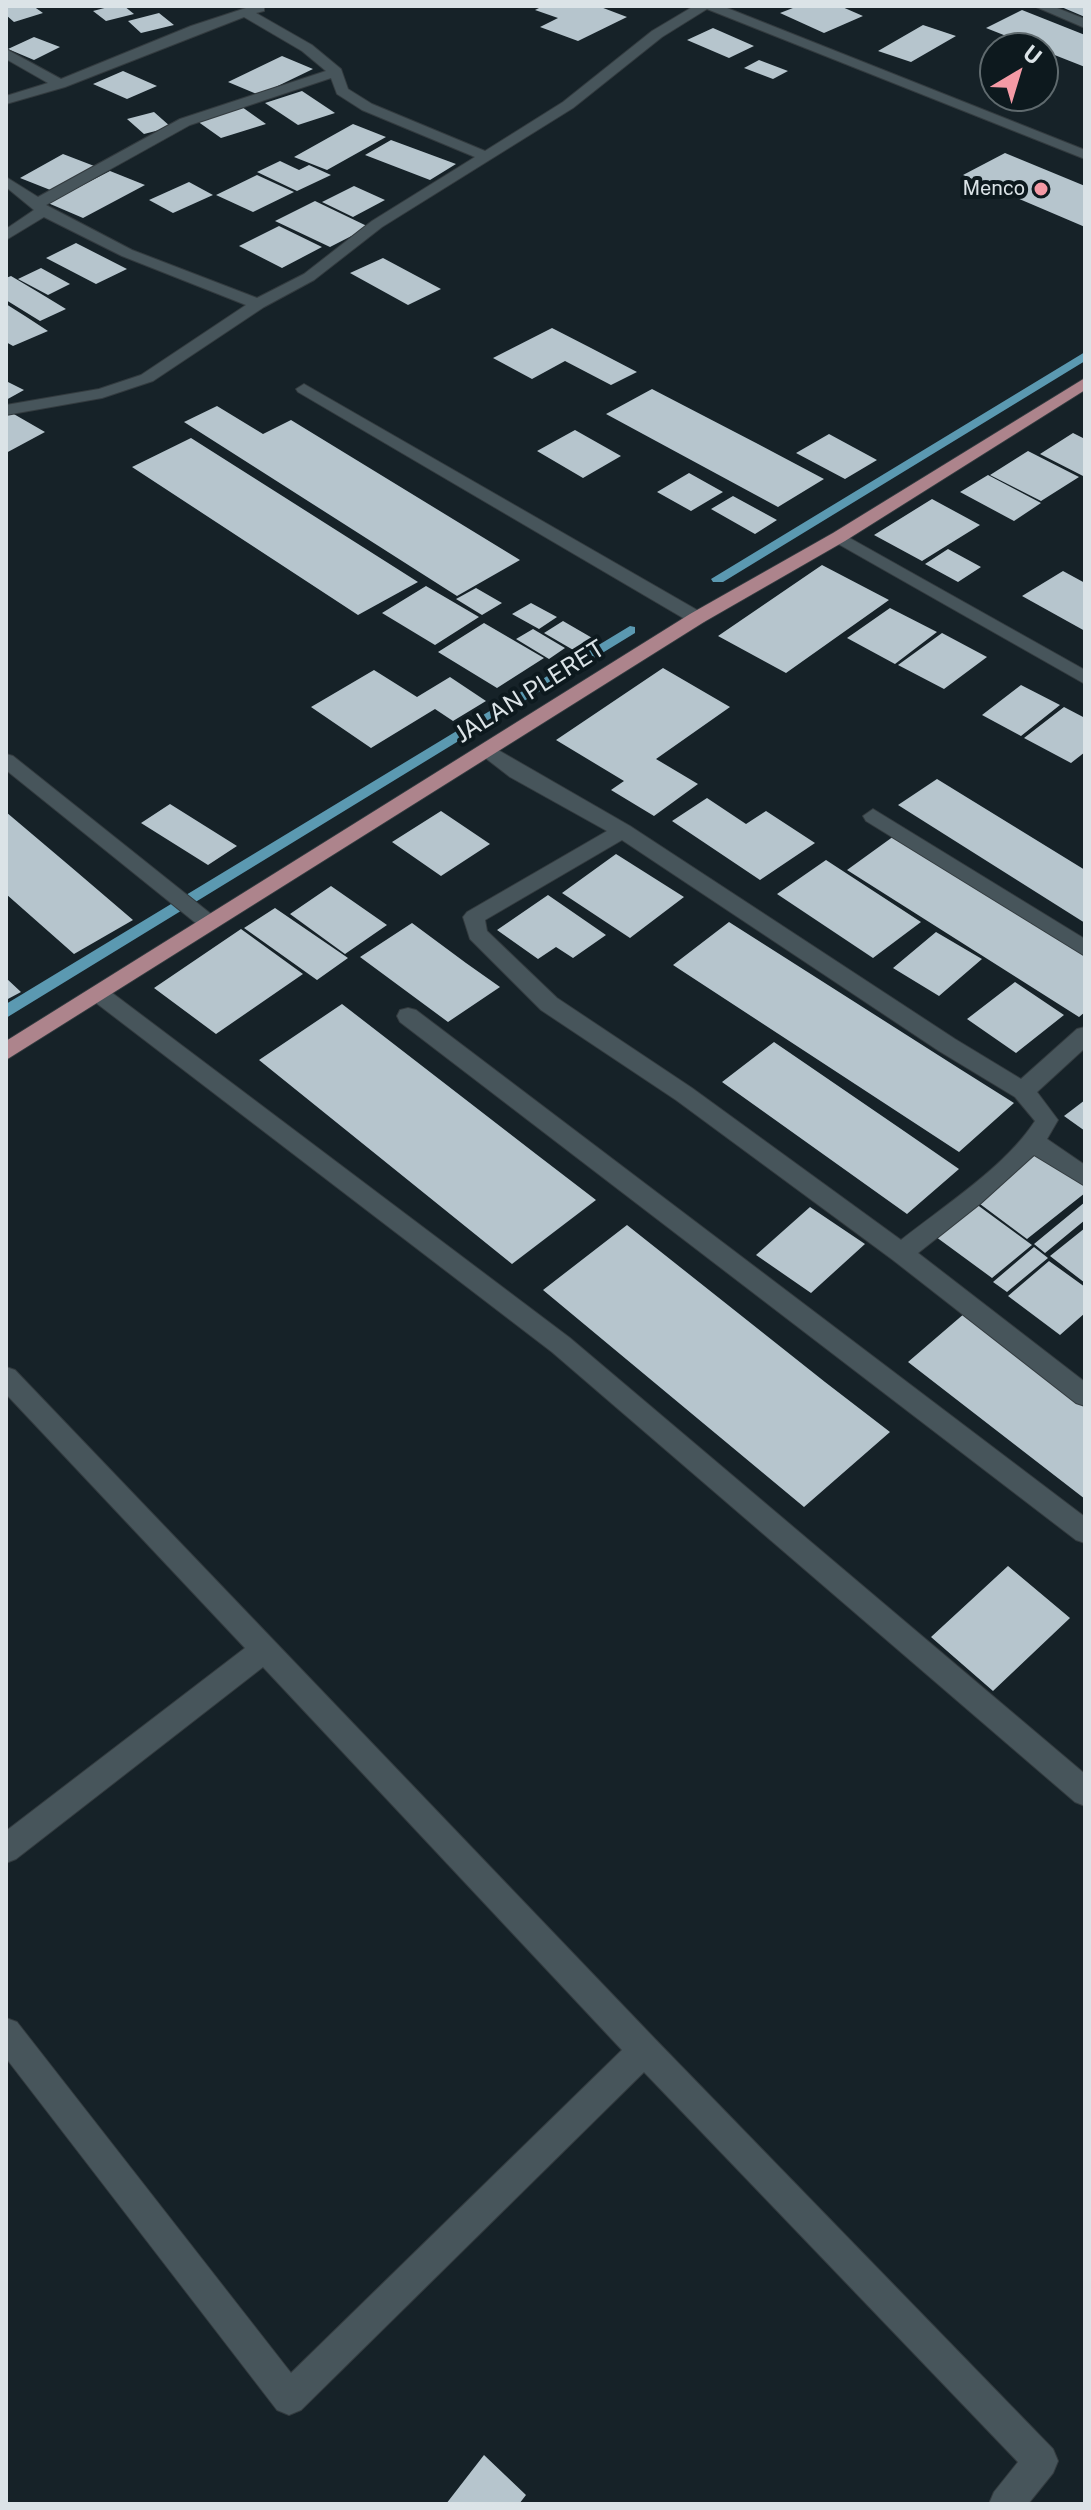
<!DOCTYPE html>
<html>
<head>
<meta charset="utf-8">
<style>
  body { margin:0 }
  #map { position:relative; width:1091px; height:2510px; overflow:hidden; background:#162228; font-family:"Public Sans",sans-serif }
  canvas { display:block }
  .frame { position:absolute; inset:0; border:8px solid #dbe3e7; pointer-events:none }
  .north { position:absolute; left:979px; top:32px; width:80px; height:80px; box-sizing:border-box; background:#0d191e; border:2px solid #5f6a6e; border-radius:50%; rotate:38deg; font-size:22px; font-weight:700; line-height:32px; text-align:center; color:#dbe3e7 }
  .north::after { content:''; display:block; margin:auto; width:28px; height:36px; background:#f49aa5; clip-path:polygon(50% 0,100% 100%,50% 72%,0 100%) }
</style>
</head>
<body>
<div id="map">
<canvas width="1091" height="2510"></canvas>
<div class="frame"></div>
<div class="north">U</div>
</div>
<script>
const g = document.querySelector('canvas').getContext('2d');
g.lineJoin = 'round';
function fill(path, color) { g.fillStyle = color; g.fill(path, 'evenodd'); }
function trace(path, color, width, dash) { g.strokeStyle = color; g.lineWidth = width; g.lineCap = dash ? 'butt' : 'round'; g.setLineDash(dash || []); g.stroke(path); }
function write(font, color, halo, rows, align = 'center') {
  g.font = font + ' "Public Sans",sans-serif'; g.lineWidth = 8; g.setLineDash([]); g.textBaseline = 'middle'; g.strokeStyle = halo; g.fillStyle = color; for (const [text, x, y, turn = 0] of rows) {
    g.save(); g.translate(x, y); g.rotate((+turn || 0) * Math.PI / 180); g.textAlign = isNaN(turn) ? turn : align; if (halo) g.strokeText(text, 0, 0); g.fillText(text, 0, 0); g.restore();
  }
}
fill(new Path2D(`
  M1085,352V361L723,582H713L711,579Z
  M630,626L635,627V633L6,1018V1004Z`), '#5b99b1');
fill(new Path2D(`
  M6,6H33L43,13L14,22L6,15Z
  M112,6H124L134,14L106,21L93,11Z
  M543,6H598L627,17L578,41L540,27L558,18L535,10Z
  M798,6H840L863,16L824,33L780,13Z
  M1059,6H1085V17Z
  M1022,10L1085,35V67L986,28Z
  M159,13L174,25L141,33L128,21Z
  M923,25L956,36L911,62L878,51Z
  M713,28L754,46L729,58L687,40Z
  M34,37L60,47L34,60L8,49Z
  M282,56L313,69L259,95L228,82Z
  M759,60L788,71L773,79L744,68Z
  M123,71L157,86L127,99L93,84Z
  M302,91L335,113L298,125L265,103Z
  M242,107L266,124L221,138L197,121Z
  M154,112L171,127L144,134L127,119Z
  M353,124L386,137L327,170L294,157Z
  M391,140L456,164L430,180L365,155Z
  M1005,153L1085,186V227L963,175Z
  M63,154L102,169L58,193L20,178Z
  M280,161L299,170L309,165L331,175L297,191L257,172Z
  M110,171L145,185L83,218L48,203Z
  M257,175L294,192L253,212L216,195Z
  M189,182L213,195L173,213L149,200Z
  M354,186L385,200L353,217L322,202Z
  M315,201L369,227L330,247L275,221Z
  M279,226L322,247L282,268L239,246Z
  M76,243L127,269L96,284L46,258Z
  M383,258L441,289L408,305L350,273Z
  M41,268L70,284L48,295L18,279Z
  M11,276L38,292L66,309L40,321L6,300V278Z
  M6,304L25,316L48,331L13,346L6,342Z
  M552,328L591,348L637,372L611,385L565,361L532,379L493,358Z
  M6,381L24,390L6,400Z
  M652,389L758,444L824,479L778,507L606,414Z
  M217,406L263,434L291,420L520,560L457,596L184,422Z
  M12,413L45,432L6,453V416Z
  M575,430L621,456L583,478L537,451Z
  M1073,433L1085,439V477L1040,454Z
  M829,434L877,460L845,479L796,453Z
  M191,438L418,582L358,615L132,467Z
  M1028,451L1079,477L1041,501L990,475Z
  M689,473L723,492L691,511L657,492Z
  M988,475L1041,503L1014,521L960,492Z
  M733,496L777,520L755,534L711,509Z
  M932,499L980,525L922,561L874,535Z
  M948,549L981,567L958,582L925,564Z
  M822,565L889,600L786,673L718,636Z
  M1063,571L1085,583V631L1022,596Z
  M426,586L479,617L435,645L382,613Z
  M476,588L502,603L482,615L456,599Z
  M531,603L557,617L539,629L512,614Z
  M890,608L937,632L895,664L847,638Z
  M563,621L594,639L575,651L544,633Z
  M484,623L544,658L497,688L438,652Z
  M533,629L565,648L549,659L516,639Z
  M942,633L987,657L944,689L898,665Z
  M663,668L730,707L656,759L698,784L654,816L611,790L624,781L556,740Z
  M374,670L417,697L450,677L486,701L453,721L435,709L371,748L311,707Z
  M1021,685L1060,705L1021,736L982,715Z
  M1064,707L1085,718V752L1071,763L1024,738Z
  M937,779L1085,870V923L898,805Z
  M707,798L746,824L766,811L815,843L760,880L672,821Z
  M170,804L237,846L208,865L141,823Z
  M441,811L490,844L441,876L392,842Z
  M6,812L71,867L133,920L74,954L6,894Z
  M894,836L1085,954V1012L1079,1017L847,870Z
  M616,854L684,897L630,938L562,893Z
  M826,860L875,892L921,922L873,958L777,894Z
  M331,886L387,925L345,954L290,914Z
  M548,895L606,935L573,958L556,947L538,959L497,930Z
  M275,908L348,958L317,980L244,928Z
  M729,922L960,1069L1014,1103L959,1152L673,965Z
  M412,923L466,963L500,987L448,1022L360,957Z
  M241,929L303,974L216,1034L154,988Z
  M936,932L982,959L939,996L893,968Z
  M6,978L21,992L6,1000Z
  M1015,982L1064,1015L1016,1053L967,1019Z
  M342,1004L536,1154L596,1200L512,1264L259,1060Z
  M774,1042L904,1131L959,1169L907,1214L722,1082Z
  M1085,1100V1131L1064,1116Z
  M1039,1152L1085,1185V1193L1027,1239L976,1201Z
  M972,1201L1032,1245L992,1278L932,1234Z
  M1085,1202V1220L1045,1253L1034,1244Z
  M810,1207L865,1244L811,1293L756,1255Z
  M627,1225L825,1382L890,1432L804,1507L543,1290Z
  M1085,1228V1283L1050,1256Z
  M1034,1247L1048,1258L1007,1292L993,1282Z
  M1049,1261L1085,1287V1313L1060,1335L1008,1296Z
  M965,1313L1085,1403V1499L908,1362Z
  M1008,1566L1070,1618L993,1691L931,1637Z
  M484,2455L526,2495L519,2504H446Z`), '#b6c5cd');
const minor = new Path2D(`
  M252,6H264V11L256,13L312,45L341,69L348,89L372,104L485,151L563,102L652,31L694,6H722L1085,150V159L707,9L662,37L573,108L382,227L314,280L264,307L153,381L102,398L6,415V405L99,389L141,375L246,305L122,256L44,217L6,240V229L34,210L6,187V177L38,197L180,119L326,71L302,51L244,17L65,87L6,104V96L48,83L6,59V49L61,79L191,26ZM331,78L337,94L362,110L475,157L372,221L304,274L257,298L132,250L46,205L190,125Z
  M1034,6H1052L1085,19V28Z
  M304,384L704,614L706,618L704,622H690L298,392L296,389Z
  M839,532L1085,670V684L833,541L830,537Z
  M486,743L630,826L955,1039L1021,1079L1077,1029L1085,1027V1048L1037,1092L1058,1120L1047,1139L1085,1165V1186L1034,1155L981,1203L918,1253L1085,1382V1406L1076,1403L893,1260L676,1100L541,1010L470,939L463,917L467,912L607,831L510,777L479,753L476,749ZM622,840L939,1051L1015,1097L1035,1121C1005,1167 944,1206 901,1240L692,1088L557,998L487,931L485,920Z
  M6,754L13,756L216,918L220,923L216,928H202L6,770Z
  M873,809L1085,939V956L866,821L863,816Z
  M99,986L107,989L570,1338L1085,1774V1806L1075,1802L552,1352L91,999L88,994L91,989Z
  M408,1008L416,1010L1085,1517V1543L1076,1540L400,1022L397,1016L400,1010Z
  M6,1367L15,1370L655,2039L1053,2449L1058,2461L1053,2473L1028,2504H989L994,2492L1018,2462L644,2072L301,2410L289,2415L277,2410L6,2058V2018L17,2022L291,2373L622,2050L263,1667L16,1859L6,1863V1831L245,1648L6,1394Z`);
const major = new Path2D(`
  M1085,378V390L845,541L704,622L6,1060V1041L690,614L833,533Z`);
trace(minor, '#333b3f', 2);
trace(major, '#333b3f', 2);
fill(minor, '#47555b');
fill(major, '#ad848c');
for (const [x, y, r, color] of [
  [1041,189,8,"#f49aa5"]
]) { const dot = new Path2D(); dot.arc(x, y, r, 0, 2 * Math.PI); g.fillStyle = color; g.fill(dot); trace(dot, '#0d191e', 3); }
write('20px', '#dbe3e7', '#0d191e', [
  ["Menco",1025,189]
], 'right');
write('24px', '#dbe3e7', '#0d191e', [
  ["JALAN PLERET",530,692,-32]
]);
</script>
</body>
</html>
